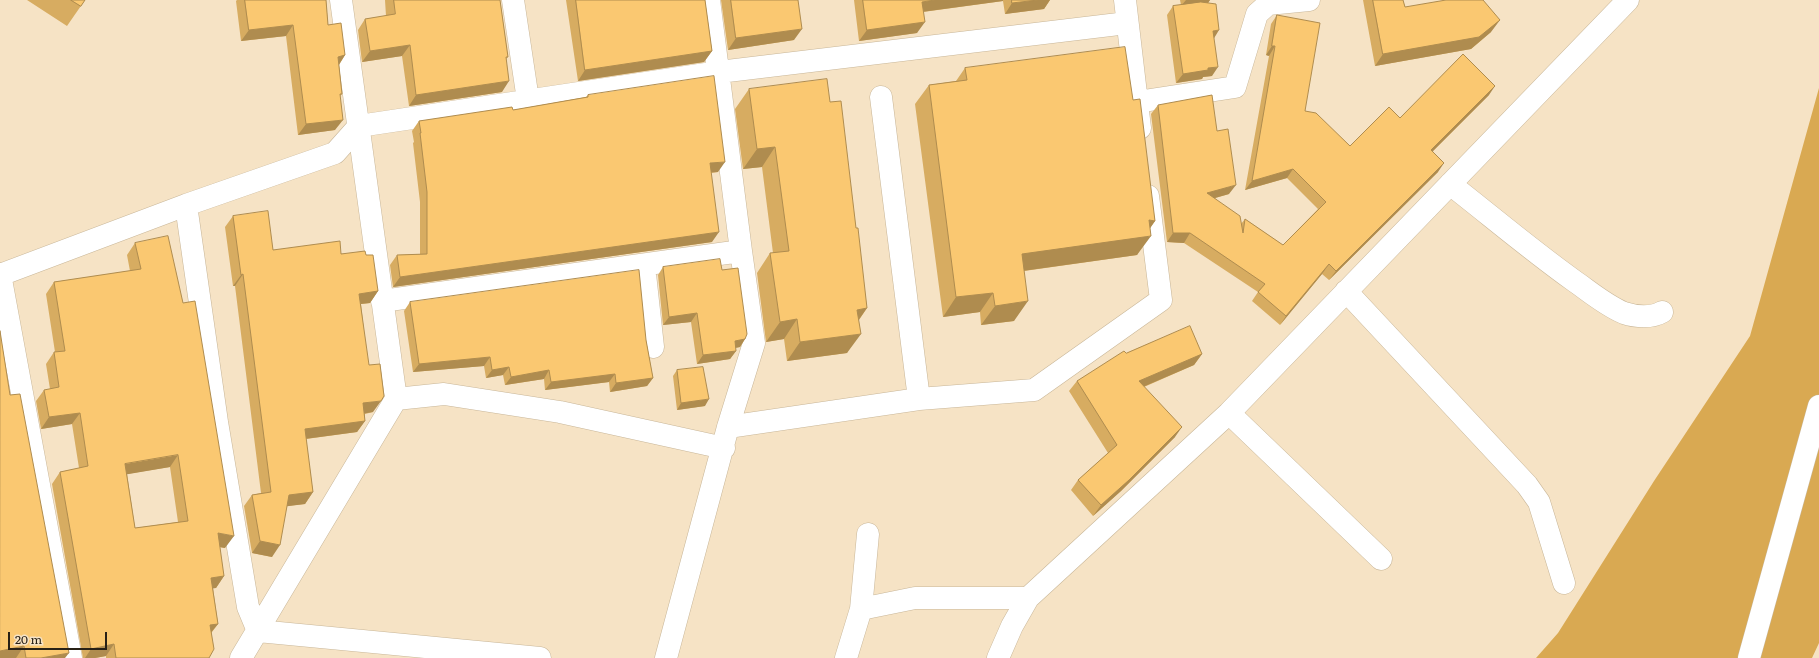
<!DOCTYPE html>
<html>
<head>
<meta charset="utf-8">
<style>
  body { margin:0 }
  #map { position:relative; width:1819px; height:658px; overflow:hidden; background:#f6e3c5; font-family:Literata,serif }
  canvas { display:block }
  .scale { position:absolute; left:8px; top:632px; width:99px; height:18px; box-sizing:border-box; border:2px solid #282116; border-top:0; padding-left:5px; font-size:12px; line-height:14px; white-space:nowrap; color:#282116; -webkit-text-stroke:3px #f6e3c5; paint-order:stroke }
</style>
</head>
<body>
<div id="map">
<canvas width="1819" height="658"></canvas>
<div class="scale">20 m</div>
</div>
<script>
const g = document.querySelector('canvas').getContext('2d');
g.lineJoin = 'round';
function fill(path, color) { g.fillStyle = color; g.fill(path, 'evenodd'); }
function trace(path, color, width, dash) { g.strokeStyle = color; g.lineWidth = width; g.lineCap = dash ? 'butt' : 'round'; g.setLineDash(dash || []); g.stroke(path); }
fill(new Path2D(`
  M1819,88V643L1812,658H1536L1558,633L1654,481L1750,336Z`), '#d9a952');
const minor = new Path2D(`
  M513,0L528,100
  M1125,0L1140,128
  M881,97L919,399
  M1137,102L1235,87L1257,14L1268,4L1309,0
  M1450,184C1491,216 1531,250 1573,280C1589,291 1605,305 1624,313C1636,317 1652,318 1662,312
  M186,205L217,422L248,607L258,631L540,658
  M644,265L653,347
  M0,274L71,658
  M0,275L186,205L335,153L359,126L719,72L1127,23
  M1346,291L1527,485L1539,502L1564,583
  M382,301L741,251
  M396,399L444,394L560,412L724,448
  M1229,413L1381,559
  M728,427L919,399L1034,390L1161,300L1148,196
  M861,609L868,534
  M241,658L396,399L341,0
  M666,658L728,427L754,343L741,251L709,0
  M846,658L861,609L915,598H1028L1229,413L1628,0
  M998,658L1012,626L1028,598`);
const tertiary = new Path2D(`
  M1749,658L1819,406`);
trace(minor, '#c8b698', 23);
trace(tertiary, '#c8b698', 23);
trace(minor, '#fff', 22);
trace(tertiary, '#fff', 22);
fill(new Path2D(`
  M27,0H85L67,26Z
  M237,0H326L328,25L345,55L339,65L342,94L340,96L335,130L298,135L286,36L241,41L236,1Z
  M385,0H500L508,57L506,59L502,92L409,106L402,56L362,62L358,30L365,19L386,16Z
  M566,0H705L712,51L704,62L578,81Z
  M721,0H798L794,40L728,50Z
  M854,0H1050L1044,9L1005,14L1003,1L923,12L917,33L859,41Z
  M1180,0H1210L1208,3H1206L1214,38L1212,76L1203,77L1202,79L1176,83L1167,15L1173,6L1181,5Z
  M1363,0H1403L1405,7L1491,32L1471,49L1375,66Z
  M1277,15L1305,111L1350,146L1400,118L1489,95L1433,151L1438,172L1329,280L1322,274L1280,325L1252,301L1258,292L1184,243L1167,242L1151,114L1158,105L1217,131L1229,194L1215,198L1241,224L1245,219L1283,245L1318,209L1287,178L1245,190L1269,56L1266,55L1271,24Z
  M965,68L1133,100L1155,221L1150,228L1137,255L1024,271L1014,321L981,325L980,312L943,317L915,104L929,85L956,81Z
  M749,89L830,102L856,228L867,308L859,320L847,353L787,361L784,339L766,342L757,273L770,253H773L762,167L743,169L735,109Z
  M588,95L718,172L711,173L712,242L393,287L390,265L397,255L420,254V202L413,143L414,142L412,131L419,121L513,110L586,97Z
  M233,216L273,250L366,255L378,291L370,303L361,304L373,412L365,414V421L357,432L306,439L313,492L305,504L287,506L272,557L252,553L244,506L252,495L261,493L235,286H233L225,227Z
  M135,243L225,548L219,547L224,576L216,588H213L218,624L212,632L209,658H106V656L95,658H83L52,484L60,472L79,468L72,424L41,429L36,401L44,390L50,389L46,364L54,352H55L46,294L54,282L130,271L127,255ZM170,467L178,522L135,528L127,474Z
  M663,267L722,270L745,339L740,347L735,348L736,351L730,359L697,364L691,322L663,325L658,275Z
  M410,302L646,340L653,378L647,386L610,392L609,382L545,390L544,379L505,385L503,375L486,378L484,366L413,372L404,311Z
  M1126,353L1202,354L1194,365L1144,387L1175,437L1121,491L1093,516L1071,490L1078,480L1108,453L1069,391L1077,381Z
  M677,370L705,406L677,410L673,376Z
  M10,395L65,658H0Z`), '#d7ac61');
fill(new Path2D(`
  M935,0H1003V1L914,13L922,2Z
  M1038,0H1050L1044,9L1005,14L1012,3Z
  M1186,0H1210L1208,3L1181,6Z
  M1500,20L1491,32L1471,49L1375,66L1383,54Z
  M925,22L917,33L859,41L867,30Z
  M293,25L286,36L241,41L249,30Z
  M802,29L794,40L728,50L736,38Z
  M1219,30L1213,40V31Z
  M410,45L402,56L362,62L370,51Z
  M1272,46H1275L1269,56L1266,55Z
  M712,51L704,62L578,81L585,70Z
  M345,55L338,66V57Z
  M1218,67L1212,76L1203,77L1202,79L1176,83L1183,74L1208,68Z
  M509,81L502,92L409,106L416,95Z
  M1495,86L1489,95L1425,159L1431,150Z
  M343,120L335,130L298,135L306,124Z
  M775,147L762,167L743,169L757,149Z
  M725,162L718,172L703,173L710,163Z
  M1444,163L1438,172L1329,280L1336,271Z
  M1293,169L1287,178L1245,190L1252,181Z
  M1236,185L1229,194L1201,202L1207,193Z
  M1149,220L1155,221L1144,237L1151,236L1137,255L1008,273L1022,254Z
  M719,232L712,242L393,287L400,277Z
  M1173,233H1190L1184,243L1167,242Z
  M1329,264L1322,274L1280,325L1286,316Z
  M243,274L235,286H233L241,275Z
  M378,291L370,303L351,305L359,294Z
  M993,293L980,312L943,317L956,297Z
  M1028,301L1014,321L981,325L995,306Z
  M867,308L853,328L857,310Z
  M697,313L691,322L663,325L669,317Z
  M797,319L784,339L766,342L780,322Z
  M861,334L847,353L787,361L800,342Z
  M745,339L740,347L729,349L735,341Z
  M736,351L730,359L697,364L703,355Z
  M1202,354L1194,365L1131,392L1139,381Z
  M490,357L484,366L413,372L419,364Z
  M509,367L503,375L486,378L492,370Z
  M549,370L544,379L505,385L511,377Z
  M615,374L609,382L545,390L551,382Z
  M653,378L647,386L610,392L616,383Z
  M709,399L705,406L677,410L681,403Z
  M381,401L373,412L355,415L363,403Z
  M80,413L72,424L41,429L49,417Z
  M365,421L357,432L297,440L305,429Z
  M1182,427L1175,437L1121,491L1093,516L1101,505Z
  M178,455L170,467L117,476L125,464Z
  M313,492L305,504L281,507L289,495Z
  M218,533L234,536L225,548L209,545Z
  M260,541L280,545L272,557L252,553Z
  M224,576L216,588L203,590L211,578Z
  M218,624L209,635L210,625Z
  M114,644L106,656L95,658H85L91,649Z
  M24,646L16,658H0V651Z
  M69,653L65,658H41Z`), '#af8c4f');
const building = new Path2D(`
  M71,0H85L81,6Z
  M245,0H326L328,25L341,23L345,55L338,57L342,94H340L343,120L306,124L293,25L249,30Z
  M394,0H500L508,57H506L509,81L416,95L410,45L370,51L365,19L395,14Z
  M576,0H705L712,51L585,70Z
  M731,0H798L802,29L736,38Z
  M863,0H935L922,2L925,22L867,30Z
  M1012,0H1038L1012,3Z
  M1373,0H1403L1405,7L1446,0H1483L1500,20L1479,37L1383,54Z
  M1201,2L1216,4L1219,30L1213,31L1218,67L1208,68V70L1183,74L1173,6Z
  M1277,15L1320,23L1305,111L1316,113L1350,146L1389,107L1400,118L1463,54L1495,86L1431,150L1444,163L1336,271L1329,264L1286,316L1258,292L1265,284L1190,233H1173L1158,105L1212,95L1217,131L1228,129L1236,185L1207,193L1240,216L1243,233L1245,219L1283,245L1326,202L1293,169L1252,181L1275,46H1272Z
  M1125,47L1133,100L1140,99L1155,221L1149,220L1151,236L1022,254L1028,301L995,306L993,293L956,297L929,85L967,80L965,68Z
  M714,76L725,162L710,163L719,232L400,277L397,255L427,254V192L420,133H421L419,121L512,107L513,110L588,97V95Z
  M827,79L830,102L841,101L856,228H858L867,308L857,310L861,334L800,342L797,319L780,322L770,253L789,251L775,147L757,149L749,89Z
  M268,211L273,250L340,241L341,254L365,251L366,255H373L378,291L359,294L369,365L380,364L384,396L381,401L363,403L365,421L305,429L313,492L289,495L280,545L260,541L252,495L271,492L243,274L241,275L233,216Z
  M168,236L183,303L195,301L234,536L218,533L224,576L211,578L218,624L210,625L214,649L209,658H116L114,644L91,649L60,472L88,466L80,413L49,417L44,390L59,387L54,352L65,351L54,282L141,269L135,243ZM178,455L188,521L135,528L125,464Z
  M720,259L722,270L738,268L747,334L745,339L735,341L736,351L703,355L697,313L669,317L663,267Z
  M639,270L646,340L653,378L616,383L615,374L551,382L549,370L511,377L509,367L492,370L490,357L419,364L410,302Z
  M1190,326L1202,354L1139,381L1182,427L1129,480L1101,505L1078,480L1117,445L1077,381L1124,351L1126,353Z
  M0,331L10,395L20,394L69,653L41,658H26L24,646L0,651Z
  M703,367L709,399L681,403L677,370Z`);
fill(building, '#fac871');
trace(building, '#af8c4f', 1);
</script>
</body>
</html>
